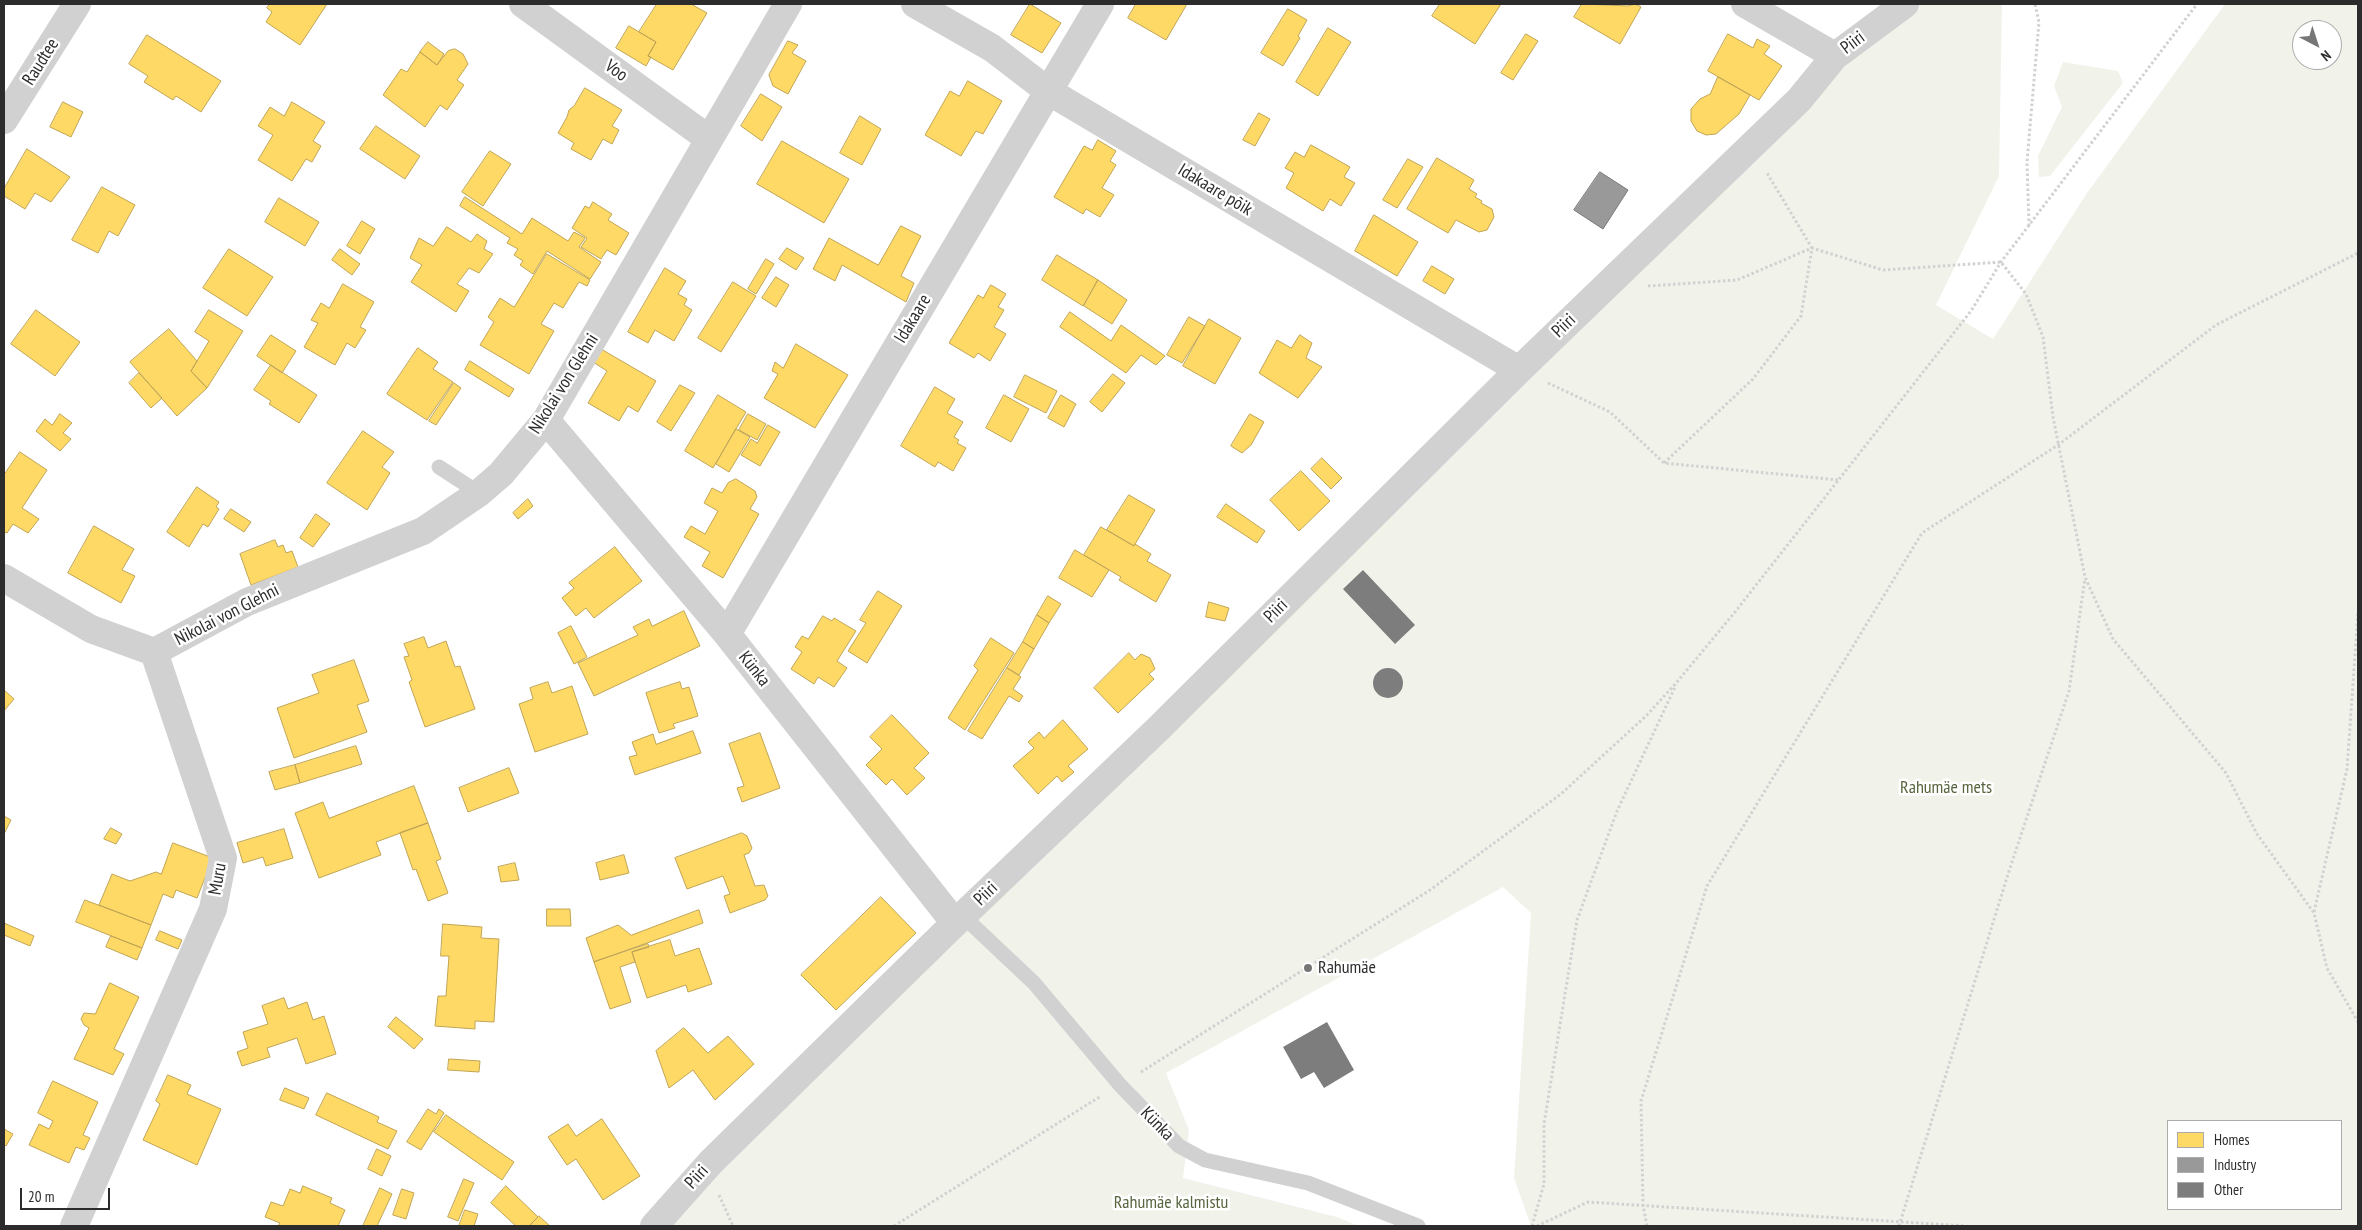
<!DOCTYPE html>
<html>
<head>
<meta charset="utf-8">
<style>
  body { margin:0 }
  #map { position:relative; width:2362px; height:1230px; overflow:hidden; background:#fff; font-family:"PT Sans Narrow",sans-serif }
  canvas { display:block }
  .frame { position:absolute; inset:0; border:5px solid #2c2c2c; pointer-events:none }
  .legend { position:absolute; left:2167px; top:1120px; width:175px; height:90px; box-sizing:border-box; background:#fff; border:1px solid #ababab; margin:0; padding:6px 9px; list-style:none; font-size:15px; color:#2c2c2c }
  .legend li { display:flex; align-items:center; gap:10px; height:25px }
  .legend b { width:25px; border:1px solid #ababab }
  .north { position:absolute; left:2292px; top:20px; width:50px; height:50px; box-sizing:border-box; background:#fff; border:1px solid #ababab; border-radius:50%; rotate:140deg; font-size:14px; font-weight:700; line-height:20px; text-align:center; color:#2c2c2c }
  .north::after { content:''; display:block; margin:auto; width:18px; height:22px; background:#767676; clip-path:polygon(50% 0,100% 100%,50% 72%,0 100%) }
  .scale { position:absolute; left:20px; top:1188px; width:90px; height:22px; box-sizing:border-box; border:2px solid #2c2c2c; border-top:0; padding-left:6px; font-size:15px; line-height:18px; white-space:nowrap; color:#2c2c2c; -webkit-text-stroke:4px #fff; paint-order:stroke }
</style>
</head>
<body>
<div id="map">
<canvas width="2362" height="1230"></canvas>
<div class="frame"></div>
<ul class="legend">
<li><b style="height:14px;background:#ffd966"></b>Homes</li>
<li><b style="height:14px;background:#999"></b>Industry</li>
<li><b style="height:14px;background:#7d7d7d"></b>Other</li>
</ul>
<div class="north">N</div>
<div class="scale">20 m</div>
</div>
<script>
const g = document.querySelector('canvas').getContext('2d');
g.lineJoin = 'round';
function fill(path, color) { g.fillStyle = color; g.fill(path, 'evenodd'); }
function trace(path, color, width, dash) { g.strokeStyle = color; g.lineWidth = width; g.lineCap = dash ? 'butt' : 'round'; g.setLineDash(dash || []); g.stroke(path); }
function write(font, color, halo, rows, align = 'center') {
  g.font = font + ' "PT Sans Narrow",sans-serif'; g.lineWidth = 5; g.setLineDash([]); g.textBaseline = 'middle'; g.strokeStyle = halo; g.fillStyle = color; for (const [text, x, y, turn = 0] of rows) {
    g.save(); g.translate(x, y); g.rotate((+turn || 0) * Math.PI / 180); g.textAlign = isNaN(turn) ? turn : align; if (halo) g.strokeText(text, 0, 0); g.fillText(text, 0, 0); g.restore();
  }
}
fill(new Path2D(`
  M1905,4H2002L1999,176L1936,305L1993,339L2087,193L2225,4H2358V1226H1531L1514,1178L1531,913L1503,887L1166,1073L1189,1130L1183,1178L1337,1217L1359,1226H654ZM2302,30H2332V60H2302ZM2168,1121H2341V1209H2168Z
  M2063,62L2118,71L2123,83L2050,176L2039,177L2038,156L2062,107L2054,86Z`), '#f1f3eb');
const homes = new Path2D(`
  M270,4H327L300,45L266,22L272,12L267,8Z
  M657,4H691L707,13L673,70L648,56L656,42L639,32Z
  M1030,4L1061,23L1042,53L1011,35Z
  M1136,4H1187L1166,40L1128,18Z
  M1440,4H1501L1475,44L1432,16Z
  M1582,4L1628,6L1635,4L1641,7L1620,44L1574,17Z
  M1288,9L1307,20L1298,36L1300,38L1283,66L1261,53Z
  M629,26L656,42L648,56L651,57L646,66L616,48Z
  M1328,28L1351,42L1318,96L1296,82Z
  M1526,34L1538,41L1513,80L1501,73Z
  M1728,34L1753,48L1757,39L1770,46L1764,54L1782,66L1759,100L1708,71Z
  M147,35L221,81L201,112L176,96L173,100L144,82L148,76L129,64Z
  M788,41L798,45L792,53L806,61L788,94L773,86L769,75Z
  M428,42L444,54L437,65L420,52Z
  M455,49L463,54L468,64L457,80L464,85L447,110L440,105L425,127L383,95L401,69L407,72L420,52L437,65L448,51Z
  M1718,77L1750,95L1739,114L1716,134L1706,135L1697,131L1691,121V109L1700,99L1710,94Z
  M968,81L1002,101L983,134L976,131L961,156L925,135L950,91L959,96Z
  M585,88L622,110L612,126L619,130L612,144L603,139L591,160L571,149L574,143L558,133L567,117L569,110L574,106Z
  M761,94L782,107L762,141L741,126Z
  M63,102L83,112L71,137L50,127Z
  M292,102L325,122L313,141L321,146L312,162L306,159L292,181L258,160L273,135L258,126L270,107L284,116Z
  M1259,113L1270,119L1255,146L1243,140Z
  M860,116L881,129L862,165L840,153Z
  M376,126L420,156L405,179L360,149Z
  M1098,140L1116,151L1110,161L1116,165L1102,188L1114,195L1100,217L1086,209L1083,214L1054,197L1084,146L1092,150Z
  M782,141L849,179L824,223L757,184Z
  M1311,145L1350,167L1344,177L1355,183L1341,206L1330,199L1323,211L1286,188L1294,173L1285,168L1295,152L1304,157Z
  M27,149L70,177L51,202L35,193L25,209L4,196V189Z
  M490,151L511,164L483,206L462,192Z
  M1437,158L1474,180L1469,189L1477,194L1475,197L1482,201L1481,203L1492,209L1494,217L1487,230L1479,232L1456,220L1448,233L1407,209Z
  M1408,159L1423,167L1397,208L1383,200Z
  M102,187L135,205L118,236L109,231L98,253L72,240Z
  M465,197L522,234L532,218L568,241L574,232L585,238L579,247L601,262L590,279L547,251L533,274L520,265L523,261L514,255L518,249L507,243L510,238L460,206Z
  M279,198L319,222L305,246L265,222Z
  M593,202L612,214L608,220L629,233L616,255L607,250L601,259L581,247L587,238L572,228L585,206L589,208Z
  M1374,215L1418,242L1397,276L1355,251Z
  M362,221L375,229L360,254L347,246Z
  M901,226L921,236L901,276L914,283L906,302L842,265L835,281L813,269L829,238L878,265Z
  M447,227L471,242L477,234L487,241L484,249L493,254L479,273L469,268L457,284L469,291L456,312L411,282L422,265L410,258L419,238L433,246Z
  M787,248L804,258L796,270L779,259Z
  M229,249L273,277L247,316L203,288Z
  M340,249L360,264L352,275L332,260Z
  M547,254L590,280L587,286L579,282L563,308L554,303L541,324L554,331L529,374L480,345L494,322L488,317L500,298L514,307Z
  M1057,255L1098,280L1083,306L1042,280Z
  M766,259L774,264L756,294L748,289Z
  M1432,266L1454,279L1445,294L1423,281Z
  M665,268L686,281L678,294L687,299L684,305L692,310L674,341L655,330L648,343L628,332Z
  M776,277L789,285L776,307L762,298Z
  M1098,280L1127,300L1112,324L1084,306Z
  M733,282L756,296L721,352L698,338Z
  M343,284L374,302L360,327L366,330L355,348L347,343L335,365L304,347L318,323L311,320L321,303L329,308Z
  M991,285L1006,294L998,307L1004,310L994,327L1006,334L990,361L978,353L974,358L949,343L978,295L983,298Z
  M36,310L80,342L55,376L11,344Z
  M209,310L243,331L207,388L191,371L209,341L195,332Z
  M1070,312L1111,341L1121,325L1165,356L1156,365L1141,355L1126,373L1060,327Z
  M1189,317L1205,326L1182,363L1167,355Z
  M1209,319L1241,338L1215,384L1183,366Z
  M169,329L197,361L191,371L207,388L177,416L130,362Z
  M271,335L296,351L282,373L257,356Z
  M1300,335L1312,343L1306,358L1322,367L1298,398L1259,373L1277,340L1291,348Z
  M796,344L848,375L815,428L764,398L778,374L772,371L775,362L783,368Z
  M418,348L438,362L433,369L453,382L427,420L387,394Z
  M601,349L656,381L638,412L628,406L619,421L588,403L607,371L593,362Z
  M470,361L514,389L509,397L465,370Z
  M271,365L317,395L299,423L269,404L271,401L254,390Z
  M139,373L162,398L151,408L129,383Z
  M1113,374L1125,383L1102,412L1090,402Z
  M1025,375L1057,391L1046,413L1014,397Z
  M454,383L461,388L436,425L429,421Z
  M680,385L695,393L671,431L657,422Z
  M935,387L955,399L947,413L963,422L954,437L959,440L957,443L966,448L953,471L938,462L935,467L901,446Z
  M718,395L746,412L713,468L685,451Z
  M1004,395L1029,409L1011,442L986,428Z
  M1061,395L1076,404L1064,427L1048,418Z
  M60,414L72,423L63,433L71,439L60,451L36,431L45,419L52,425Z
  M748,414L766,424L757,440L739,430Z
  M1250,414L1264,422L1251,445L1242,453L1231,446Z
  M768,425L780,432L760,466L741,455L751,439L757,443Z
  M736,429L750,437L729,472L716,464Z
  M363,431L394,452L382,467L390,473L367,510L327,483Z
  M20,452L47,470L22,508L39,519L28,533L13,524L7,533L4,532V475Z
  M1322,458L1342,478L1331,489L1311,469Z
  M1301,471L1330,501L1299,531L1270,500Z
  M736,479L755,491L757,497L750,509L759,514L723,578L702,566L710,552L684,537L691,526L705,534L718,511L704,503L712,488L722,493L728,483Z
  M197,487L219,502L216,507L219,509L208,527L203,524L189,547L167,532Z
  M1129,495L1155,510L1134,546L1107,530Z
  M528,499L533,506L518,519L513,513Z
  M1226,504L1265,531L1257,543L1217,517Z
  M231,509L251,522L244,532L224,519Z
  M316,514L330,524L313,547L300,538Z
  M94,526L134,549L122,570L135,576L121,603L68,573Z
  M1101,527L1134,546L1135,544L1151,554L1147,561L1171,575L1156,602L1119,580L1121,577L1084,555Z
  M275,540L278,547L283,545L286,553L292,551L298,567L251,585L240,554Z
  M615,547L642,581L594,618L586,608L576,616L562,598L574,588L569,583Z
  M1075,550L1109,570L1092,597L1059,578Z
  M878,591L902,606L867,663L848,651L866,623L860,620Z
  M1048,596L1061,604L1049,623L1037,615Z
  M1209,602L1229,608L1225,621L1206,617Z
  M684,611L700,646L594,696L578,663L638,635L633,627L649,619L652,626Z
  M1037,615L1049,623L1034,649L1023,642Z
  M823,616L832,621L834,618L856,631L837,661L847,668L834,687L818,677L814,684L791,669L802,652L795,647L802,636L808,639Z
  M571,626L587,657L574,664L558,633Z
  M424,637L428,648L446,641L455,667L460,666L475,709L425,727L409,682L412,680L404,657L409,656L404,644Z
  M991,638L1014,653L965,730L948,718L978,670L974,666Z
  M1023,642L1034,649L1019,675L1007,668Z
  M1129,653L1135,660L1141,654L1150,658L1155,669L1149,674L1154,679L1118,713L1094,688Z
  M354,660L369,701L357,705L367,732L294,758L277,708L319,693L312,675Z
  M1007,668L1021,677L1013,689L1023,696L1019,702L1009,696L982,739L968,731Z
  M548,682L552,693L572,686L588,734L535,752L519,704L533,699L530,688Z
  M680,682L682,689L689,687L698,716L673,724L675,728L659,733L646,693Z
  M4,690L14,699L4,711Z
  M892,715L929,753L914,768L925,778L907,795L892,779L886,785L866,765L882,749L870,737Z
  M1063,720L1088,749L1068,766L1074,772L1062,782L1057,776L1038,794L1013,766L1034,748L1028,742L1039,732L1044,738Z
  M693,731L701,753L635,775L629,757L637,755L632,742L653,734L656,744Z
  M760,733L780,788L742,802L737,788L744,786L729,744Z
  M356,746L362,764L300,783L295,765Z
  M295,765L300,783L275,790L269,772Z
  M509,768L519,793L468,812L459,788Z
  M414,786L428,823L376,842L381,855L319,878L295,813L323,802L329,818Z
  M4,816L11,820L4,834Z
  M428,823L441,859L436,861L448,893L428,901L416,869L413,870L400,833Z
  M111,828L122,834L116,844L104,839Z
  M284,829L293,858L266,866L263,857L243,863L237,843Z
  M742,833L747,836L752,848L749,853L744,855L755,886L764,885L768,896L765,900L730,913L724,896L730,894L723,876L687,889L675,858Z
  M173,843L213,858L197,898L176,890L173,898L163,894L151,925L99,905L112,874L130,881L156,872L161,874Z
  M624,855L629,873L600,880L596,863Z
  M515,863L519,880L501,882L498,867Z
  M881,897L916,933L836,1010L801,975Z
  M85,900L151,925L142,948L76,922Z
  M547,909H570L571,926H547Z
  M699,910L703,923L594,962L586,938L618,925L631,935Z
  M4,923L34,936L30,946L4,935Z
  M443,924L482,927L481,938L499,939L494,1022L475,1021V1029L435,1026L438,996H446L449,956H441Z
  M160,931L182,940L178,949L156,940Z
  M111,936L142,948L137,960L106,947Z
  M670,940L675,956L699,948L712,984L688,992L686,985L647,998L632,952Z
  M648,944L649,947L632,952L635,962L620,967L631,1002L610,1009L594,962Z
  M110,983L139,997L114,1049L124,1054L113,1075L74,1059L89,1028L84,1025L81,1019L84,1013L95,1014Z
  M284,998L288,1009L307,1002L313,1020L324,1016L336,1054L306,1064L297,1038L267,1048L270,1057L242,1066L237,1052L248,1048L243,1032L268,1024L262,1006Z
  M396,1017L423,1039L414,1049L388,1027Z
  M684,1028L708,1053L728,1036L754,1064L715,1100L693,1070L669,1088L656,1051Z
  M449,1059L480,1061L479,1072L448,1070Z
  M168,1075L191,1085L187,1094L221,1109L197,1165L143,1140L160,1104L156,1101Z
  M53,1081L98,1102L83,1135L90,1138L84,1150L76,1147L69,1163L29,1145L39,1124L49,1129L53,1121L38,1113Z
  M285,1088L309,1098L304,1109L280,1100Z
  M327,1093L379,1117L377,1122L397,1131L388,1149L316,1115Z
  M428,1109L436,1114L439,1109L444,1113L421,1150L407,1142Z
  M446,1115L514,1162L502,1180L434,1132Z
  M602,1119L640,1176L603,1200L576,1159L567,1165L548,1137L568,1124L576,1136Z
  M4,1129L13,1134L6,1146L4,1144Z
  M377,1149L391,1156L382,1176L368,1169Z
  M464,1179L474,1183L458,1221L448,1217Z
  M303,1186L332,1198L330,1203L345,1210L338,1226H278L280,1223L265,1217L271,1202L283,1206L290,1189L300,1193Z
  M506,1186L538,1217L529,1226H516L491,1203Z
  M380,1188L392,1194L377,1226H363Z
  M402,1189L414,1193L406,1219L393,1215Z
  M465,1210L478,1214L474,1226H459Z
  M539,1216L550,1226H530Z`);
fill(homes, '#ffd966');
trace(homes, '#c0a555', 1);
const industry = new Path2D(`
  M1600,172L1628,190L1603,229L1574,210Z`);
fill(industry, '#999');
trace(industry, '#787878', 1);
fill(new Path2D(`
  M1363,570L1415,625L1395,644L1343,589Z
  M1373 683a15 15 0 1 1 30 0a15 15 0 1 1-30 0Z
  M1327,1022L1354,1070L1324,1088L1314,1072L1301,1079L1283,1047Z`), '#7d7d7d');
trace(new Path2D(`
  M2029,226L2027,162L2039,22L2035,4
  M1648,286L1737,280L1812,248L1883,270L2001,262L2026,294L2043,337L2053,417L2085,577L2113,639L2226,773L2257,834L2314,913L2327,968L2358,1022
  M1548,383L1610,412L1664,463L1839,480
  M1664,463L1753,379L1801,316L1812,248L1767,173
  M2314,912L2347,769L2358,612
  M1141,1072L1430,890L1561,794L1646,716L1677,682L1735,612L1971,311L2001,262L2197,4
  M719,1195L733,1226
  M894,1226L1101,1096
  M1532,1226L1544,1184V1124L1577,920L1617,811L1676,685
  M1537,1226L1588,1202L1966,1226
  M1647,1226L1643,1205L1641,1101L1707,886L1922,533L2058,445L2216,325L2358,253
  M1899,1226L2009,871L2069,691L2085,578`), '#d1d1d1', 3, [2.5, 2.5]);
trace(new Path2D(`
  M439,467L479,493
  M963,916L1034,983L1120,1085L1179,1146L1205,1160L1308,1183L1418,1226`), '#d1d1d1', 15);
trace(new Path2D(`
  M523,4L709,139
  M915,4L992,48L1048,91L1519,370
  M1745,4L1835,56
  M546,420L727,634L955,923
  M4,578L91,629L154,652L223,858L213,909L74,1226
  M727,634L1100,4
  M154,652L247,602L423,531L479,493L501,474L546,420L788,4
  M654,1226L711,1162L955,923L1159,728L1519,370L1799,100L1835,56L1905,4`), '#d1d1d1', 28);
trace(new Path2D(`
  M4,120L77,4`), '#d1d1d1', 28);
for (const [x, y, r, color] of [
  [1308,968,5,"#767676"]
]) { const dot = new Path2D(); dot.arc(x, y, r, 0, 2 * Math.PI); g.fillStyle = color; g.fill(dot); trace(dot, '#fff', 2); }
write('18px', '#2c2c2c', '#fff', [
  ["Piiri",1853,43,-37],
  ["Raudtee",41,62,-58],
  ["Voo",616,71,36],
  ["Idakaare põik",1215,190,31],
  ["Idakaare",913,319,-59],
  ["Piiri",1564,326,-44],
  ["Nikolai von Glehni",564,384,-58],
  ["Piiri",1276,611,-45],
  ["Nikolai von Glehni",227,615,-27],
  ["Künka",754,669,52],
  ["Muru",218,879,-80],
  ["Piiri",986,894,-44],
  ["Künka",1157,1124,46],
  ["Piiri",697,1177,-48]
]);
write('18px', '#56643d', '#fff', [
  ["Rahumäe mets",1946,788],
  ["Rahumäe kalmistu",1171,1203]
]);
write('18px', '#2c2c2c', '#fff', [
  ["Rahumäe",1318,968]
], 'left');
</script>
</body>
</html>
